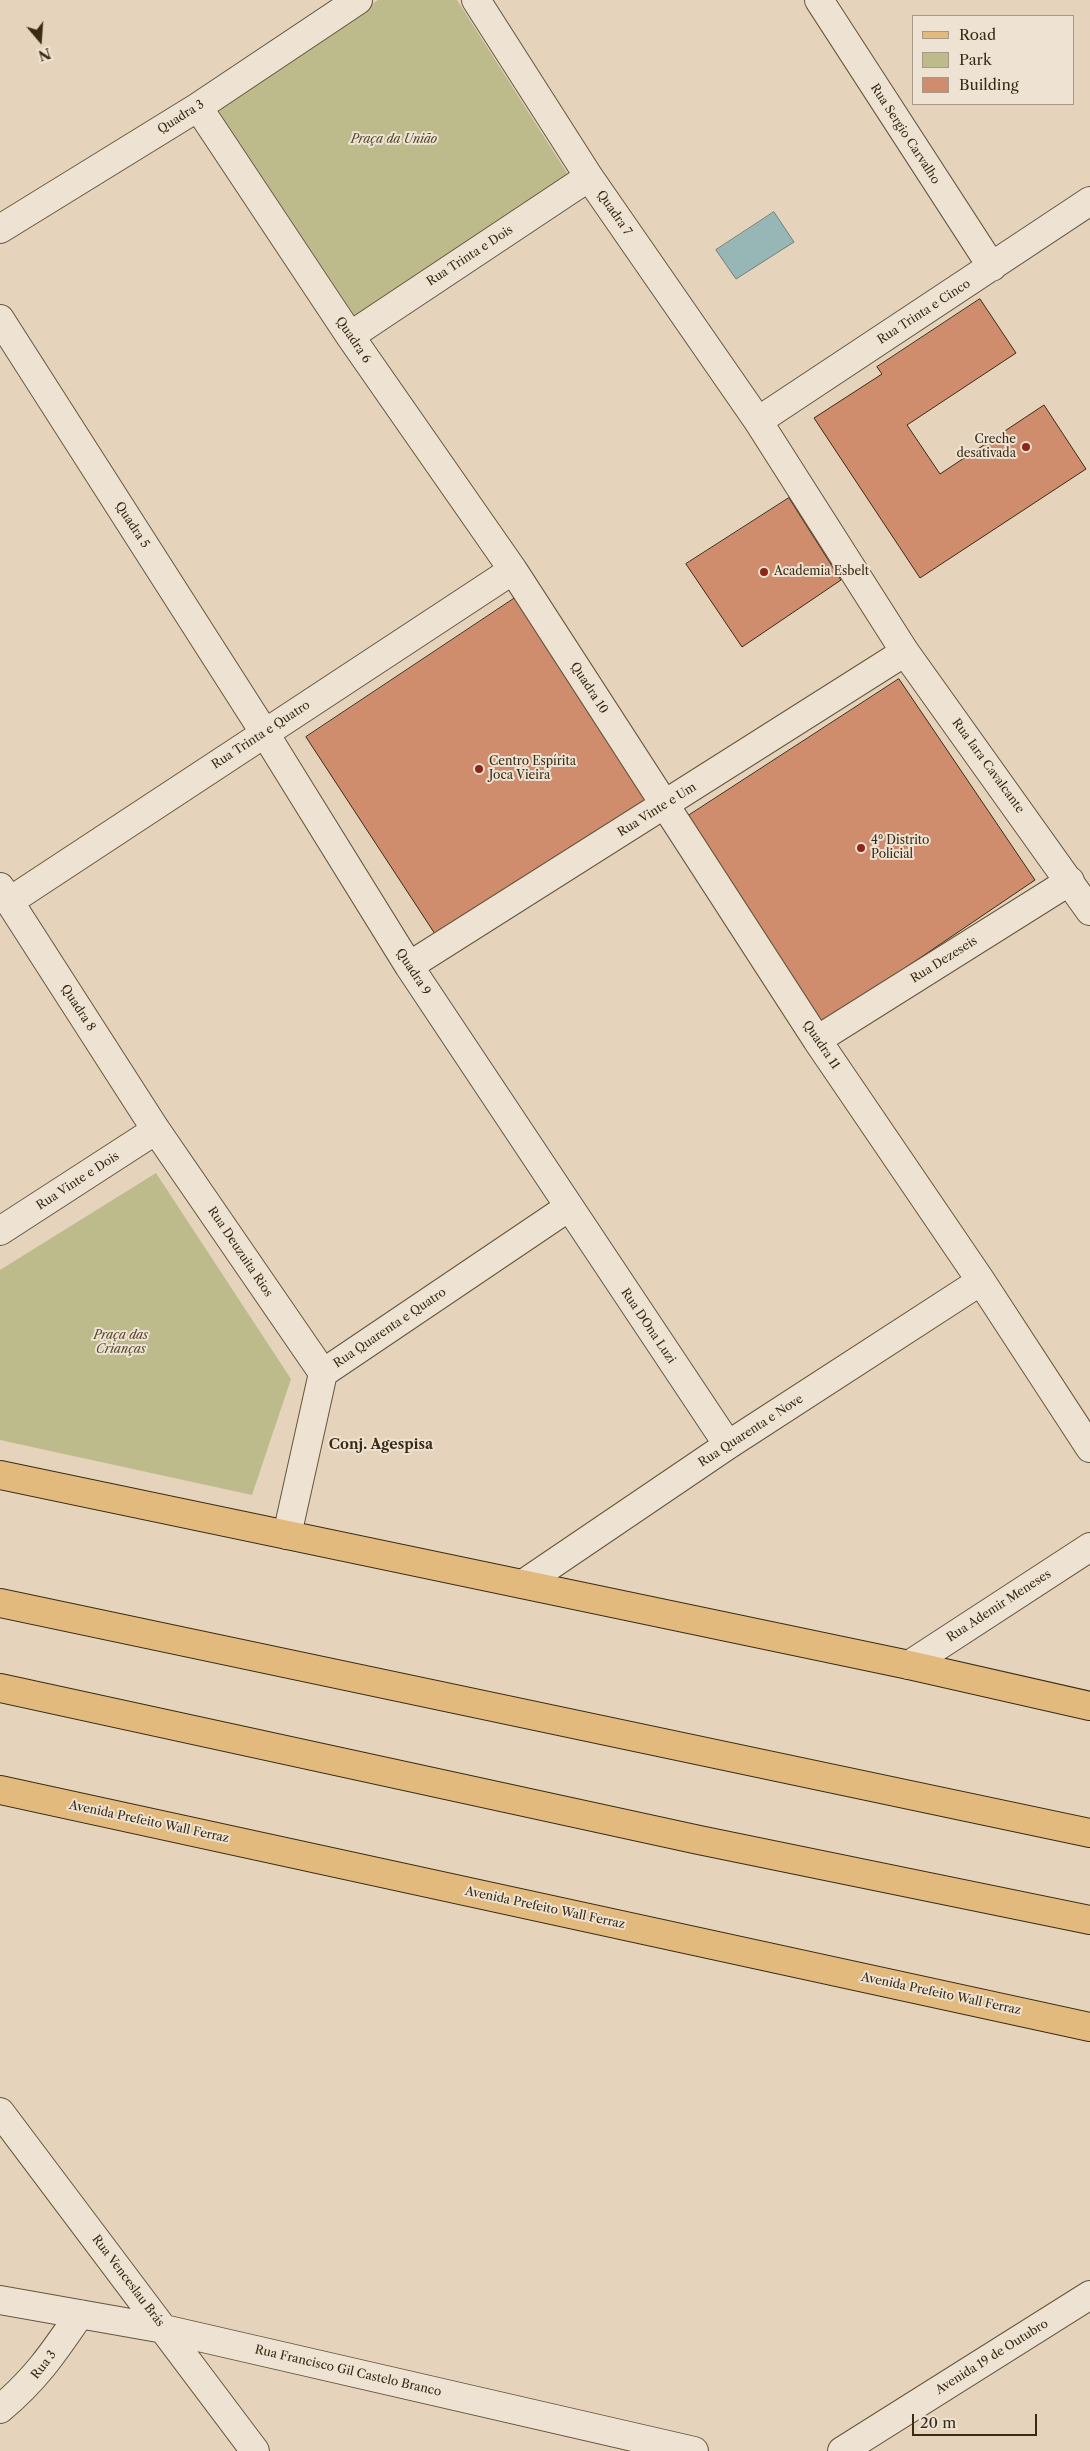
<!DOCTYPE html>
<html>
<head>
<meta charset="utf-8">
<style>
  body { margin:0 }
  #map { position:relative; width:1090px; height:2451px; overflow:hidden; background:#e5d4bb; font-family:"Libre Caslon Text",serif }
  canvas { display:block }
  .legend { position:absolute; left:912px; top:15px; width:162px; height:90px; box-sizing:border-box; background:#eee3d3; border:1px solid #a69987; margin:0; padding:6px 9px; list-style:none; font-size:15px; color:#3a2b15 }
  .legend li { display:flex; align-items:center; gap:10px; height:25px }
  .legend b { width:25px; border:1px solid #a69987 }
  .north { position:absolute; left:15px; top:15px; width:50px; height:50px; -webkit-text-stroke:4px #eee3d3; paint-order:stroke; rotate:162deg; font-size:14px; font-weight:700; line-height:20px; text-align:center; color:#3a2b15 }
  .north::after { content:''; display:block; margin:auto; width:18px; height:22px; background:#3a2b15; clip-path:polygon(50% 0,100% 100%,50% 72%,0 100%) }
  .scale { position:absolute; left:912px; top:2414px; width:125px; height:22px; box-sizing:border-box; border:2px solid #3a2b15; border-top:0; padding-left:6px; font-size:15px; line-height:18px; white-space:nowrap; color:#3a2b15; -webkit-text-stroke:4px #eee3d3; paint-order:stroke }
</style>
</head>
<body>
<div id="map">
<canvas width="1090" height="2451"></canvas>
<ul class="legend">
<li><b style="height:6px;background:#e2ba7e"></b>Road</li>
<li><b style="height:14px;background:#bdba8b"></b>Park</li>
<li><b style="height:14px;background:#cf8d6d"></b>Building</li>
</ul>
<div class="north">N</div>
<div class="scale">20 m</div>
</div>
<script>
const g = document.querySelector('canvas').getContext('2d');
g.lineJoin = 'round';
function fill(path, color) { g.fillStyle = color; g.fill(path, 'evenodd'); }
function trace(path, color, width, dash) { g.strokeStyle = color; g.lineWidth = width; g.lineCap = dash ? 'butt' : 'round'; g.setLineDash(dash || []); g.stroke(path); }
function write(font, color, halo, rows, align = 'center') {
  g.font = font + ' "Libre Caslon Text",serif'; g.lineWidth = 4; g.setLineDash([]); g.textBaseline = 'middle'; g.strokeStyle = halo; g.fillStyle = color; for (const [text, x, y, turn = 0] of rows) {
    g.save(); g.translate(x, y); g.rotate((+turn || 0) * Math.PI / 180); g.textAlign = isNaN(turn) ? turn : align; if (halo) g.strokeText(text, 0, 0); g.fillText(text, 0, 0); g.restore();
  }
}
fill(new Path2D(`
  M378,0H457L569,176L355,316L216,107Z
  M156,1173L291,1379L252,1495L0,1440V1270Z`), '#bdba8b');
const water = new Path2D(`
  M774,212L794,242L736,279L716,250Z`);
fill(water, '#96b7b6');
trace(water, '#717f76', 1);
const building = new Path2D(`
  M980,299L1016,353L907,425L940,474L1044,405L1086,469L920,578L814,418L882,374L877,367Z
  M789,498L841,580L742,647L686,564Z
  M518,596L653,802L437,937L306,737Z
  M899,679L1035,880L821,1025L688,816Z`);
fill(building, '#cf8d6d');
trace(building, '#3a2b15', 1);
const minor = new Path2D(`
  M476,0L589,177L758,421L905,652L1090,911
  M819,0L992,267
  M198,107L350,336L513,570L817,1040L981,1281L1090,1448
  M0,229L198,107L358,0
  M0,319L264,732L409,966L728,1445
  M350,336L589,177
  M758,421L1090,201
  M0,887L156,1130L323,1373
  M10,901L513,570
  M409,966L905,652
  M817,1040L1070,881
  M0,1231L156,1130
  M287,1535L323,1373L569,1207
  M523,1584L728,1445L981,1281
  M909,1665L1090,1547
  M0,2112L255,2451
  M0,2300L164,2329L694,2451
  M0,2409C36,2379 54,2352 80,2314
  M842,2451L1090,2295`);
const major = new Path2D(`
  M0,1475L909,1665L1090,1706
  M0,1790L1090,2027`);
const highway = new Path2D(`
  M0,1603L1090,1833
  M0,1688L699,1840L1090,1920`);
trace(minor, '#65553e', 30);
trace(major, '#3a2b15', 30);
trace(highway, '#3a2b15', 30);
trace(minor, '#eee3d3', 28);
trace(major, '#e2ba7e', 28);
trace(highway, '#e2ba7e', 28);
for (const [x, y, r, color] of [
  [1026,447,5,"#8f2418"],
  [764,572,5,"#8f2418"],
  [479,769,5,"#8f2418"],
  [861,848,5,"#8f2418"]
]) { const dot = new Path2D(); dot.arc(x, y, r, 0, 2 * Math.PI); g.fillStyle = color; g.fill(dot); trace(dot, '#eee3d3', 2); }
write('12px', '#3a2b15', '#eee3d3', [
  ["Quadra 3",181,117,-32],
  ["Rua Sergio Carvalho",905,134,57],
  ["Quadra 7",614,213,55],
  ["Rua Trinta e Dois",470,256,-33],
  ["Rua Trinta e Cinco",924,312,-33],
  ["Quadra 6",353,340,56],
  ["Quadra 5",132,525,57],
  ["Quadra 10",589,688,57],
  ["Rua Trinta e Quatro",261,735,-33],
  ["Rua Iara Cavalcante",988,766,54],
  ["Rua Vinte e Um",657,810,-32],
  ["Rua Dezeseis",944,960,-32],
  ["Quadra 9",413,972,57],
  ["Quadra 8",78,1008,57],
  ["Quadra 11",821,1045,56],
  ["Rua Vinte e Dois",78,1181,-33],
  ["Rua Deuzuita Rios",240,1252,56],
  ["Rua DOna Luzi",648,1326,56],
  ["Rua Quarenta e Quatro",390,1328,-34],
  ["Rua Quarenta e Nove",751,1431,-33],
  ["Rua Ademir Meneses",999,1606,-33],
  ["Avenida Prefeito Wall Ferraz",149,1822,12],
  ["Avenida Prefeito Wall Ferraz",545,1908,12],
  ["Avenida Prefeito Wall Ferraz",941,1994,12],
  ["Rua Venceslau Brás",128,2281,53],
  ["Avenida 19 de Outubro",992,2357,-32],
  ["Rua 3",44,2365,-52],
  ["Rua Francisco Gil Castelo Branco",348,2371,13]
]);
write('italic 12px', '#54482d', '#eee3d3', [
  ["Praça da União",394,140],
  ["Praça das",121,1336],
  ["Crianças",121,1350]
]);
write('12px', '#3a2b15', '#eee3d3', [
  ["Creche",1016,440,"right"],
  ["desativada",1016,454,"right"],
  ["Academia Esbelt",774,572],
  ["Centro Espírita",489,762],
  ["Joca Vieira",489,776],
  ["4º Distrito",871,841],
  ["Policial",871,855]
], 'left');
write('bold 14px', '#3a2b15', '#eee3d3', [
  ["Conj. Agespisa",381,1445]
]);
</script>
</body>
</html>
